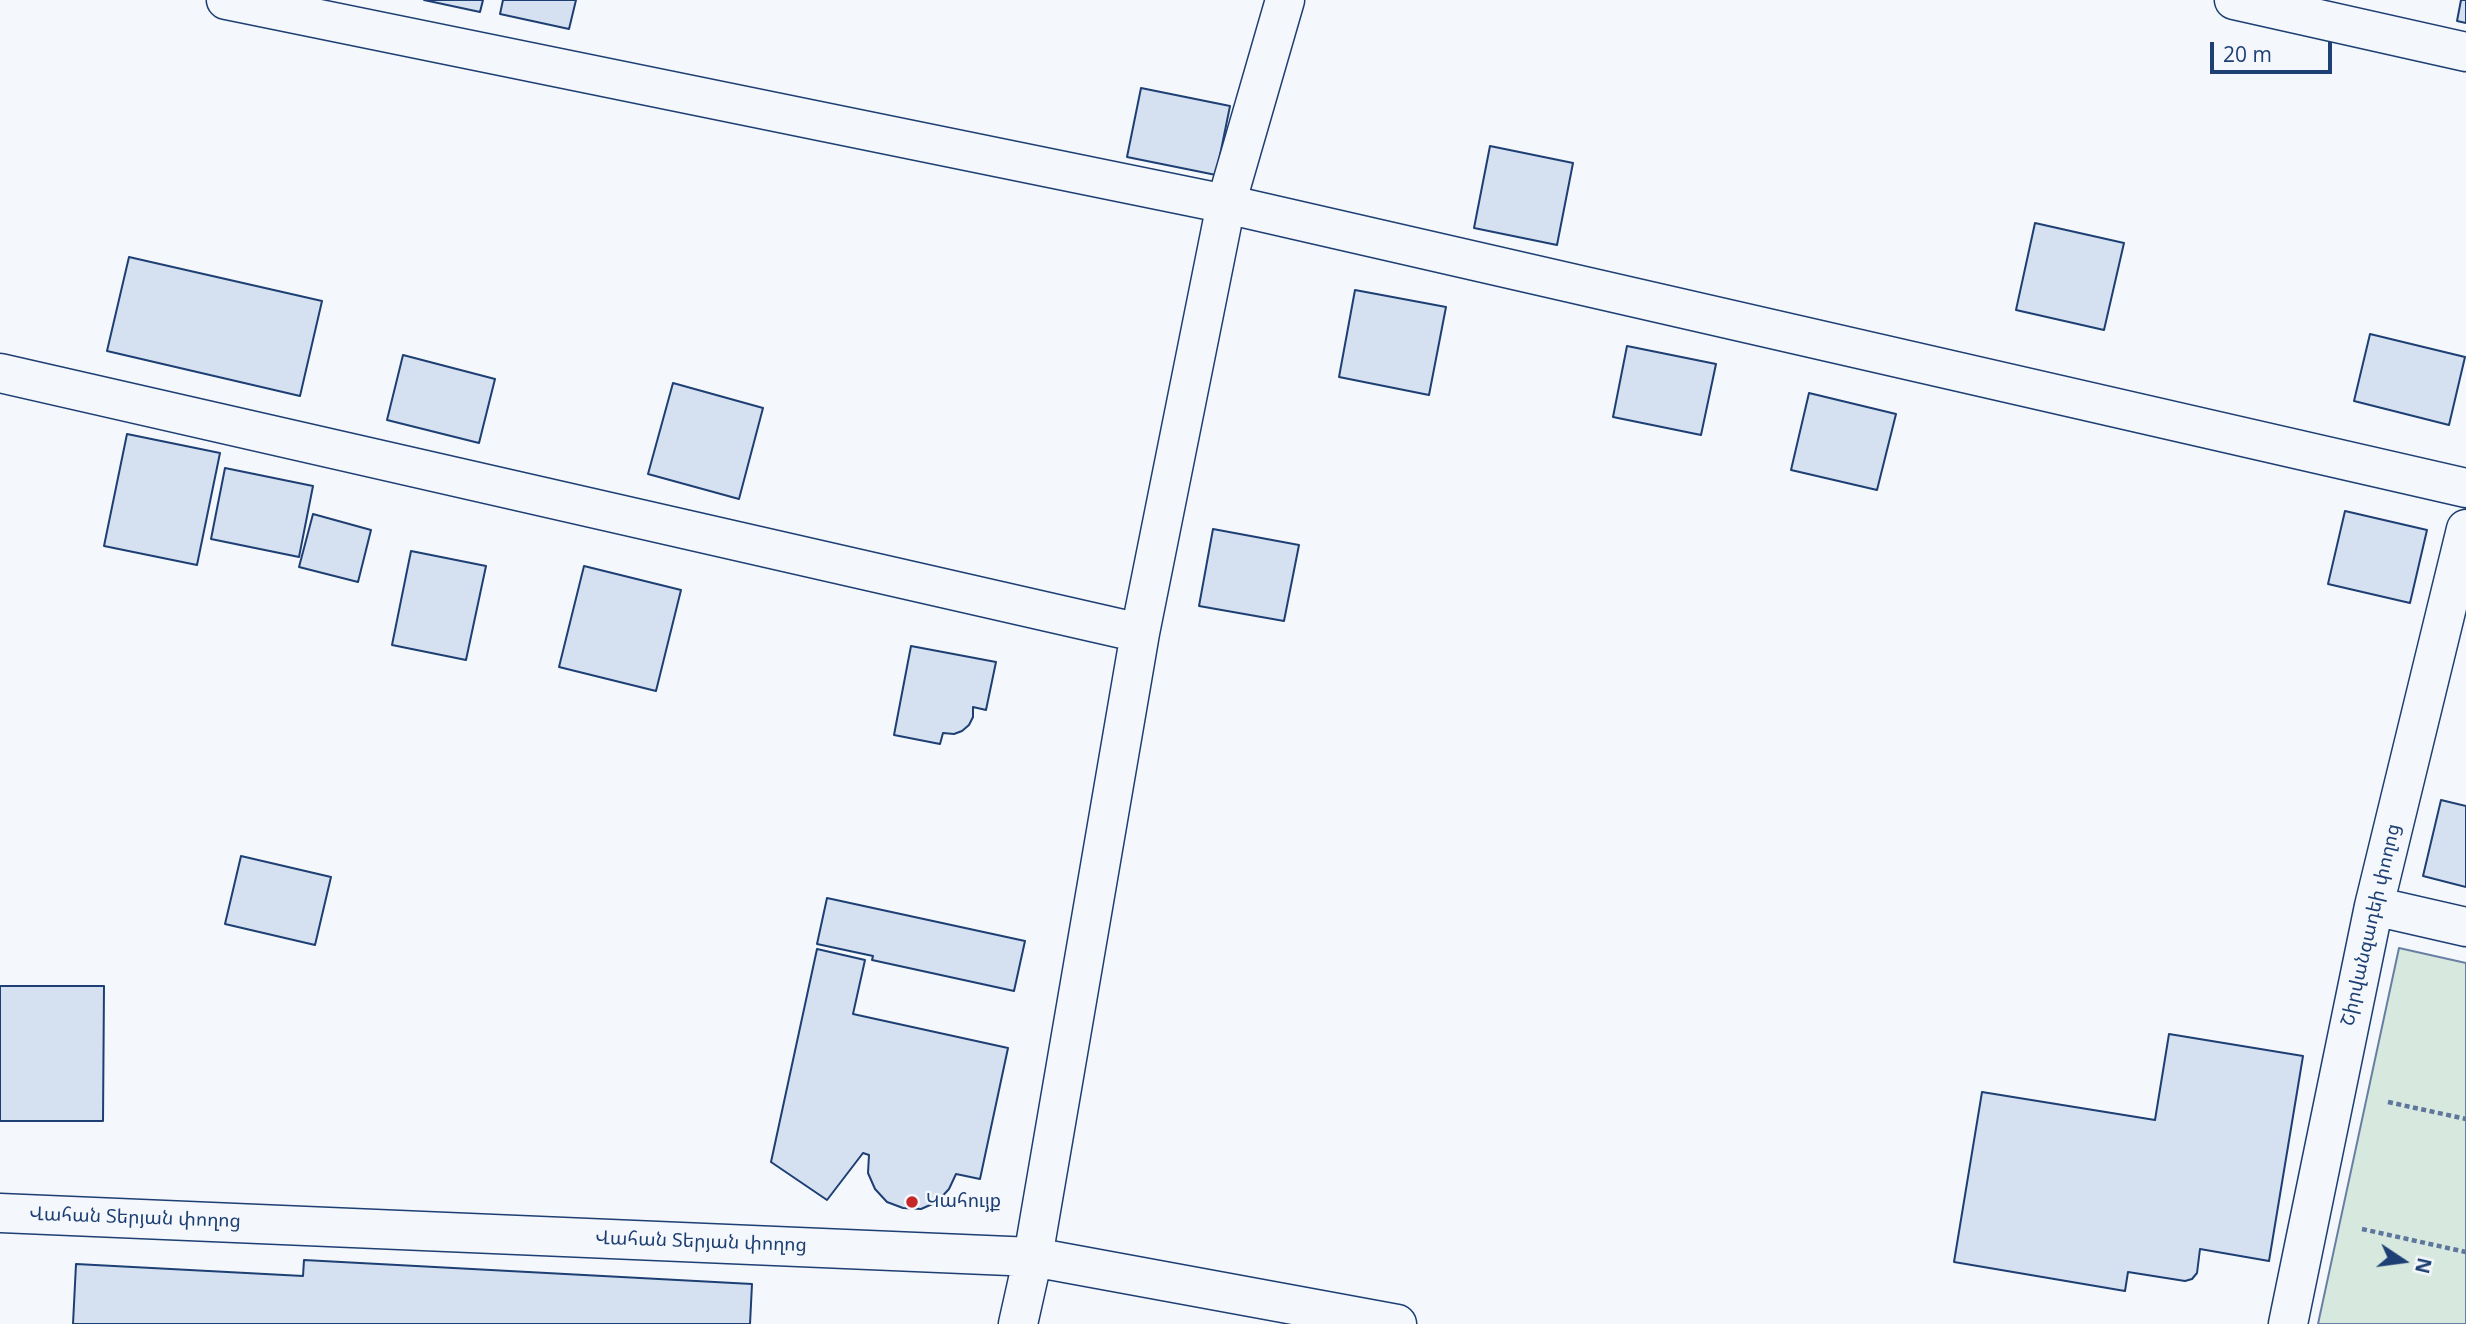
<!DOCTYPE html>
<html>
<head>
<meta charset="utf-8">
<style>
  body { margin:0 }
  #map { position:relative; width:2466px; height:1324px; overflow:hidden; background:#f4f7fb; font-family:"Open Sans",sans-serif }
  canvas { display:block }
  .north { position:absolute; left:2368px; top:1226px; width:70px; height:70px; -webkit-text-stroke:5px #f4f7fb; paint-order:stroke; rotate:103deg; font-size:19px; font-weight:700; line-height:28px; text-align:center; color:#1d3f73 }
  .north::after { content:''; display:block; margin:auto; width:24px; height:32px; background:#1d3f73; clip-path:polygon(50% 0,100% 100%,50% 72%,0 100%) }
  .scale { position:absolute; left:2210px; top:42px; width:122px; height:32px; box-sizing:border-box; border:4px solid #1d3f73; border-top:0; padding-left:9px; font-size:21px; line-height:24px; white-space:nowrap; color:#1d3f73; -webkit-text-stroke:5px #f4f7fb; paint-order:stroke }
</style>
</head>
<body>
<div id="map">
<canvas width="2466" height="1324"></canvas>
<div class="north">N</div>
<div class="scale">20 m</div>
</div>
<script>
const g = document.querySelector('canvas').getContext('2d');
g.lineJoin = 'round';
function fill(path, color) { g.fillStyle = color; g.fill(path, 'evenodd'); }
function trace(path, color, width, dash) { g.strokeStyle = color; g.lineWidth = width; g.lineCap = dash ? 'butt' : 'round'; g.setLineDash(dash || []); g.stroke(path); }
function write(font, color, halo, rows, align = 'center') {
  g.font = font + ' "Open Sans","Noto Sans Armenian",sans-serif'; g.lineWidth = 5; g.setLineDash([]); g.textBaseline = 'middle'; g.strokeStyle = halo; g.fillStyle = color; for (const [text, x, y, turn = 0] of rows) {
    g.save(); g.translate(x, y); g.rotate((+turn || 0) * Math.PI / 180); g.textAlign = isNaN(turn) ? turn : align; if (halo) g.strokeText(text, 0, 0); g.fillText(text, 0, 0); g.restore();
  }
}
const green = new Path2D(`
  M2399,948L2466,963V1324H2318Z`);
fill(green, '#d7e8df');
trace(green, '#687fa3', 2);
const building = new Path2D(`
  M424,0H483L480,12Z
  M503,0H576L569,29L500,14Z
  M2461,0H2466V23L2457,21Z
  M1141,88L1230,106L1216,175L1127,157Z
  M1490,146L1573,163L1557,245L1474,228Z
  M2035,223L2124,243L2104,330L2016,310Z
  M129,257L322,301L300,396L107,351Z
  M1355,290L1446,307L1429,395L1339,377Z
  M2370,334L2465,357L2449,425L2354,401Z
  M1627,346L1716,364L1701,435L1613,417Z
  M403,355L495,379L479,443L387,420Z
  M673,383L763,408L739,499L648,474Z
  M1809,393L1896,414L1877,490L1791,470Z
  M127,434L220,453L197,565L104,546Z
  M225,468L313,486L299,557L211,539Z
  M2345,511L2427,530L2410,603L2328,584Z
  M313,514L371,530L358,582L299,567Z
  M1213,529L1299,545L1284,621L1199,606Z
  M411,551L486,566L466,660L392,645Z
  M584,566L681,590L656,691L559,667Z
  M911,646L996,662L986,710L973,707V717L969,725L962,731L954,734L943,733L940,744L894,735Z
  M2441,800L2466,806V887L2423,876Z
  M241,856L331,877L315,945L225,924Z
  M827,898L1025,941L1014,991L872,960L873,956L817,944Z
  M817,949L865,960L853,1014L1008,1048L980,1179L956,1174L949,1189L937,1202L921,1209L903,1208L887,1202L875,1189L868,1173L869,1155L863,1153L827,1200L771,1162Z
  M0,986H104L103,1121H0Z
  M2169,1034L2303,1056L2269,1261L2200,1249L2197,1273L2192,1279L2185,1281L2128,1272L2125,1291L1954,1262L1982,1092L2155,1120Z
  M304,1260L752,1284L750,1324H73L76,1264L303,1276Z`);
fill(building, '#d5e0f0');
trace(building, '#1d3f73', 2);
const minor = new Path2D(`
  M226,0L1226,204L2466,488
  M2234,0L2466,52
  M0,373L1140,633
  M2374,906L2466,927
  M0,1213L1033,1257L1397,1324
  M1018,1324L1033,1257L1140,633L1226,204L1285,0
  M2288,1324L2374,906L2466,529`);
trace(minor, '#1d3f73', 41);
trace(new Path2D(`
  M2388,1102L2466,1119
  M2362,1229L2466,1252`), '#5e769c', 4.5, [5, 3.5]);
trace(minor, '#f4f7fb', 38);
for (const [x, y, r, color] of [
  [912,1202,7,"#c62828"]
]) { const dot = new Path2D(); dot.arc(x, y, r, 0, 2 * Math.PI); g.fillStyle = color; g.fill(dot); trace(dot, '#f4f7fb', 2.5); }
write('19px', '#1d3f73', '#f4f7fb', [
  ["Շիրվանզադեի փողոց",2371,925,-77],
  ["Վահան Տերյան փողոց",135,1218,2],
  ["Վահան Տերյան փողոց",701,1242,2]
]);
write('19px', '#1d3f73', '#f4f7fb', [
  ["Կահույք",926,1202]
], 'left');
</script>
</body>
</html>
